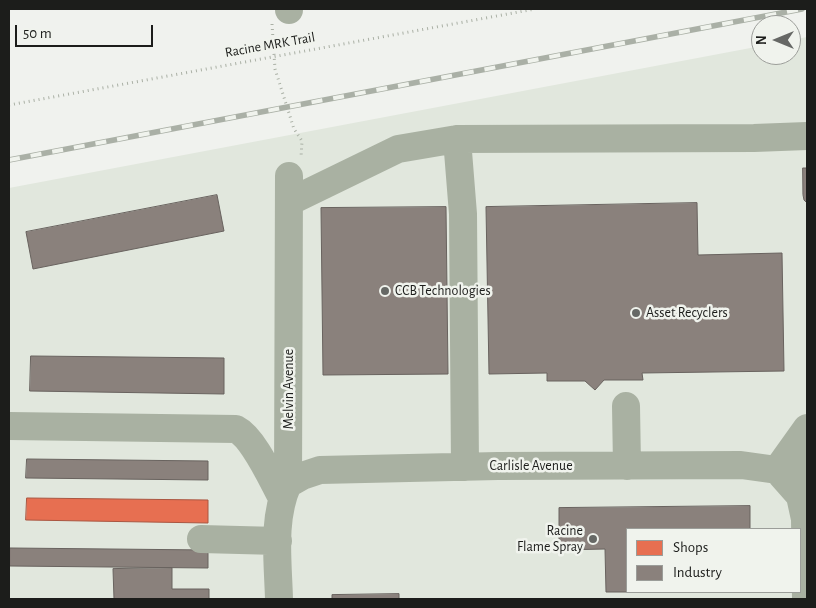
<!DOCTYPE html>
<html>
<head>
<meta charset="utf-8">
<style>
  body { margin:0 }
  #map { position:relative; width:816px; height:608px; overflow:hidden; background:#f0f2ee; font-family:"Alegreya Sans",sans-serif }
  canvas { display:block }
  .frame { position:absolute; inset:0; border:10px solid #1c1d1b; pointer-events:none }
  .legend { position:absolute; left:626px; top:528px; width:175px; height:65px; box-sizing:border-box; background:#f0f3ed; border:1px solid #9b9d99; margin:0; padding:6px 9px; list-style:none; font-size:15px; color:#1c1d1b }
  .legend li { display:flex; align-items:center; gap:10px; height:25px }
  .legend b { width:25px; border:1px solid #9b9d99 }
  .north { position:absolute; left:751px; top:15px; width:50px; height:50px; box-sizing:border-box; background:#f0f3ed; border:1px solid #9b9d99; border-radius:50%; rotate:270deg; font-size:14px; font-weight:700; line-height:20px; text-align:center; color:#1c1d1b }
  .north::after { content:''; display:block; margin:auto; width:18px; height:22px; background:#666865; clip-path:polygon(50% 0,100% 100%,50% 72%,0 100%) }
  .scale { position:absolute; left:15px; top:25px; width:138px; height:22px; box-sizing:border-box; border:2px solid #1c1d1b; border-top:0; padding-left:6px; font-size:15px; line-height:18px; white-space:nowrap; color:#1c1d1b; -webkit-text-stroke:4px #f0f3ed; paint-order:stroke }
</style>
</head>
<body>
<div id="map">
<canvas width="816" height="608"></canvas>
<div class="frame"></div>
<ul class="legend">
<li><b style="height:14px;background:#e76f51"></b>Shops</li>
<li><b style="height:14px;background:#8a817c"></b>Industry</li>
</ul>
<div class="north">N</div>
<div class="scale">50 m</div>
</div>
<script>
const g = document.querySelector('canvas').getContext('2d');
g.lineJoin = 'round';
function fill(path, color) { g.fillStyle = color; g.fill(path, 'evenodd'); }
function trace(path, color, width, dash) { g.strokeStyle = color; g.lineWidth = width; g.lineCap = dash ? 'butt' : 'round'; g.setLineDash(dash || []); g.stroke(path); }
function write(font, color, halo, rows, align = 'center') {
  g.font = font + ' "Alegreya Sans",sans-serif'; g.lineWidth = 5; g.setLineDash([]); g.textBaseline = 'middle'; g.strokeStyle = halo; g.fillStyle = color; for (const [text, x, y, turn = 0] of rows) {
    g.save(); g.translate(x, y); g.rotate((+turn || 0) * Math.PI / 180); g.textAlign = isNaN(turn) ? turn : align; if (halo) g.strokeText(text, 0, 0); g.fillText(text, 0, 0); g.restore();
  }
}
fill(new Path2D(`
  M807,37V599H9V188L761,46V55H791V40ZM627,529H800V592H627Z`), '#e1e7dd');
const shops = new Path2D(`
  M27,498L208,500V523L26,520Z`);
fill(shops, '#e76f51');
trace(shops, '#aa5641', 1);
const industry = new Path2D(`
  M803,168H807V203L804,200L803,195Z
  M217,195L224,231L33,269L26,232Z
  M697,203L698,255L782,253L784,371L642,373L643,380H604L595,390L585,381H547V373L489,374L486,207Z
  M446,207L448,374L323,375L321,208Z
  M31,356L224,358V394L30,391Z
  M27,459L208,461V480L26,478Z
  M750,506V529H756H627V592H606L605,549L559,550V508Z
  M10,548L208,550V568L10,566Z
  M172,568V589H209V599H114L113,569Z
  M399,594V599H332V595Z`);
fill(industry, '#8a817c');
trace(industry, '#69635f', 1);
trace(new Path2D(`
  M272,24L275,69L294,129L302,141L301,157
  M9,105L535,9`), '#aab0a5', 3, [1, 4]);
trace(new Path2D(`
  M289,10V9
  M457,139L463,214L465,467
  M289,202L398,149L457,139L754,138L807,136
  M626,406L627,466
  M9,426L236,429C254,438 272,480 282,498
  M777,470L800,496L805,519L806,599
  M777,470L807,428
  M789,482L807,465
  M288,484L302,476L320,470L498,466L741,465L777,470
  M201,539L278,541
  M279,599C278,561 272,519 288,484L289,176`), '#a9b1a2', 28);
const rail = new Path2D(`
  M9,160L802,9`);
trace(rail, '#aab0a6', 5.5);
trace(rail, '#f0f3ed', 4, [11]);
for (const [x, y, r, color] of [
  [385,291,5,"#666865"],
  [636,313,5,"#666865"],
  [593,539,5,"#666865"]
]) { const dot = new Path2D(); dot.arc(x, y, r, 0, 2 * Math.PI); g.fillStyle = color; g.fill(dot); trace(dot, '#f0f3ed', 2); }
write('14px', '#1c1d1b', '#f0f3ed', [
  ["Racine MRK Trail",270,45,-10],
  ["Melvin Avenue",289,389,-90],
  ["Carlisle Avenue",531,466]
]);
write('14px', '#1c1d1b', '#f0f3ed', [
  ["CCB Technologies",395,291],
  ["Asset Recyclers",646,313],
  ["Racine",583,531,"right"],
  ["Flame Spray",583,547,"right"]
], 'left');
</script>
</body>
</html>
